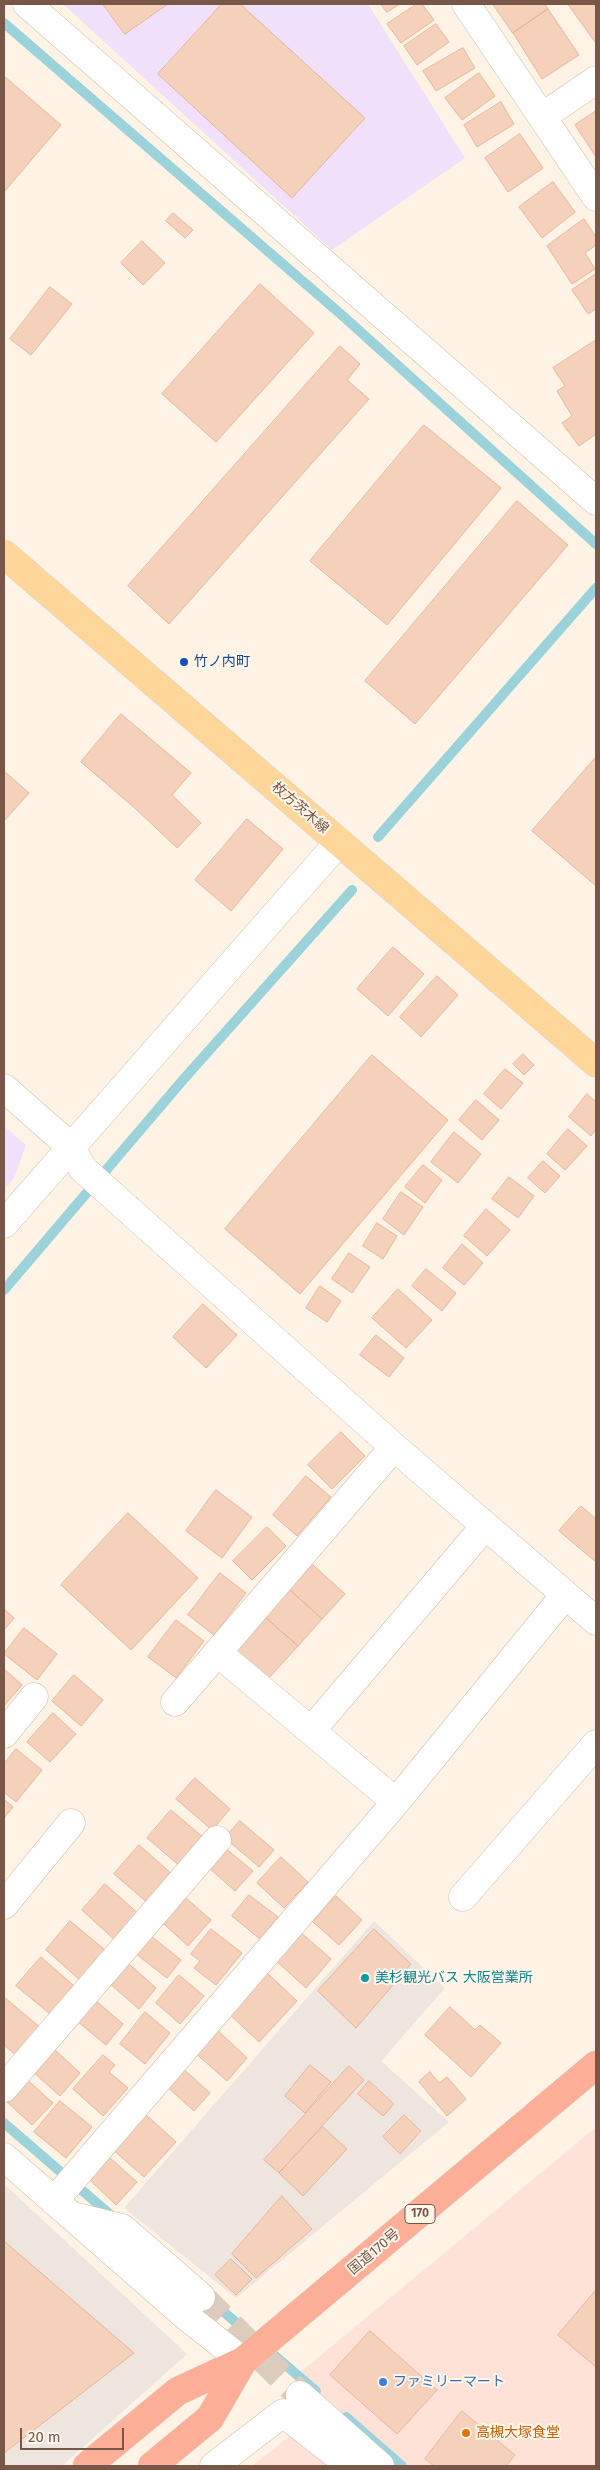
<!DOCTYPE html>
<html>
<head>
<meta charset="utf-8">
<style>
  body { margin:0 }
  #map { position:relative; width:600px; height:2470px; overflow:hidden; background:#fef3e4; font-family:"Fira Sans",sans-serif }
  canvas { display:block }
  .frame { position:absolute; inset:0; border:5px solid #785748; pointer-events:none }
  .scale { position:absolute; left:20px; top:2428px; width:104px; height:22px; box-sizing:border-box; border:2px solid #785748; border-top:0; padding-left:6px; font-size:15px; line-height:18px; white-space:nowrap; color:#785748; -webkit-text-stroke:4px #fff7eb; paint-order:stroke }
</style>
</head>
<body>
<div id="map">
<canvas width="600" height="2470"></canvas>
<div class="frame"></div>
<div class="scale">20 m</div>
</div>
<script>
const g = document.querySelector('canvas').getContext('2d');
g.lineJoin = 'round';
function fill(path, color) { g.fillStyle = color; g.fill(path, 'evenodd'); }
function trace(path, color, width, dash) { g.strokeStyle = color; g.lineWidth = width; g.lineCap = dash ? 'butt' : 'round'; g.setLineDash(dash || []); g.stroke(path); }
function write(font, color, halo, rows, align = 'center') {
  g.font = font + ' "Fira Sans","Noto Sans JP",sans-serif'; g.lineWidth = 4; g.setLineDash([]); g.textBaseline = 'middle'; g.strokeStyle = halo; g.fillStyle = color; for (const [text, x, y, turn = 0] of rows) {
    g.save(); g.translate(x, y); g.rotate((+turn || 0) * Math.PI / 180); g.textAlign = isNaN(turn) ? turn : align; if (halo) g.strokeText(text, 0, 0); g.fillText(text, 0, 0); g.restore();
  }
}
fill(new Path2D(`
  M595,2128L596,2466H401L297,2375Z
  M292,2434L329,2466H252Z`), '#ffe2d7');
fill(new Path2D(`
  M374,1921L445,1988L381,2061L449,2122L236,2298L124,2208Z
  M4,2184L187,2354L62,2466H4Z`), '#ede5de');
fill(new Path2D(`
  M63,4H368L465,158L332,250Z
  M4,1126L26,1145L14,1178L4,1190Z`), '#f0e0fa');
trace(new Path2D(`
  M4,23L344,317L596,544
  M378,837L596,588
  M4,1290L182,1081L352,890
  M4,2123L113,2217
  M204,2295L316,2391
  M346,2417L402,2466`), '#9cd3db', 10);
const building = new Path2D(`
  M103,4H168L125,34Z
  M222,4H240L365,118L292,198L158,74Z
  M381,4H400L387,12Z
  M417,4H422L434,20L401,43L387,24Z
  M493,4H545L548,9L513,33Z
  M568,4H596V43Z
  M548,9L579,55L542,79L513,33Z
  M436,24L449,42L417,65L404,46Z
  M463,48L475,68L436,91L423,71Z
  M479,73L495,96L462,120L445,98Z
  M4,76L61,125L4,192Z
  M501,102L514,124L477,147L464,125Z
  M596,111V157L575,125Z
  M520,134L543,168L508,192L485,158Z
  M553,182L575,212L542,238L519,207Z
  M173,213L193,230L185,238L166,221Z
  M584,219L596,237V245L585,253L595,269L572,284L547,246Z
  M142,241L165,263L143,285L121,263Z
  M596,274V309L588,314L572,290Z
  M260,284L314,333L216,442L162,394Z
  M50,287L72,304L31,355L10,339Z
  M596,340V434L579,446L562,423L572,416L557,391L565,386L553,368Z
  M340,346L360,364L347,380L369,399L169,624L128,586Z
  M424,425L501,488L387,625L310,561Z
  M517,501L568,545L415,724L365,681Z
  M121,714L191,773L172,795L201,823L177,848L137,810L81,762Z
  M596,757V886L532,831Z
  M4,771L29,793L4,821Z
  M247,819L283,849L231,911L195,880Z
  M393,947L424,974L388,1016L357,989Z
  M437,976L458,995L421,1037L400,1017Z
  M523,1054L534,1065L524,1075L513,1064Z
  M372,1055L448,1120L300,1294L225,1229Z
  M505,1069L523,1083L501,1109L484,1094Z
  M587,1094L596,1102V1129L591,1136L569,1117Z
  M476,1100L499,1120L482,1140L459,1120Z
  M568,1129L587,1146L565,1170L547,1154Z
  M454,1132L481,1154L458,1183L431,1162Z
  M543,1161L560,1176L545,1193L528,1178Z
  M423,1165L442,1180L425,1203L405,1187Z
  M509,1177L534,1196L518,1218L492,1199Z
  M401,1192L423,1207L404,1235L383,1219Z
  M486,1209L510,1230L487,1256L464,1236Z
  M377,1223L397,1236L383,1259L363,1246Z
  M462,1244L483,1263L464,1285L443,1268Z
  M349,1253L370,1267L352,1293L332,1279Z
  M426,1269L456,1293L442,1311L412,1286Z
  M320,1286L341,1301L327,1322L306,1308Z
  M398,1289L432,1320L406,1348L372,1318Z
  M203,1304L237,1335L206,1368L173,1337Z
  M376,1335L404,1358L389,1377L360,1355Z
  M341,1432L365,1456L332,1489L308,1465Z
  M306,1476L331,1497L297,1536L273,1515Z
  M216,1490L252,1517L222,1558L186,1531Z
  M581,1506L596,1519V1562L559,1531Z
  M128,1513L198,1578L131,1650L61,1585Z
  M267,1527L286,1546L252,1580L233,1561Z
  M313,1565L345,1594L322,1619L290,1590Z
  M220,1573L246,1593L214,1635L188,1615Z
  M290,1590L322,1619L298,1646L265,1617Z
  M4,1609L14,1618L4,1630Z
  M265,1617L298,1646L266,1681L234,1652Z
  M176,1620L204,1641L176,1678L148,1657Z
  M24,1628L57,1654L37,1680L4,1654Z
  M4,1669L22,1685L4,1706Z
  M74,1675L103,1700L81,1726L52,1701Z
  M53,1713L76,1734L50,1762L27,1742Z
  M16,1749L42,1770L16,1802L4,1792V1764Z
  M195,1778L230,1809L212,1830L176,1799Z
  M4,1799L13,1807L4,1818Z
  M171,1810L205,1839L181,1867L147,1838Z
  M240,1821L274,1850L259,1867L225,1838Z
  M139,1845L173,1875L149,1904L114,1874Z
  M225,1848L253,1871L235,1891L208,1867Z
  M281,1857L308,1882L284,1908L257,1883Z
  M105,1884L141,1916L117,1942L82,1910Z
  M249,1895L278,1917L260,1939L232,1916Z
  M336,1896L362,1920L339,1945L313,1922Z
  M186,1898L211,1920L188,1946L164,1924Z
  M70,1921L105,1950L80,1980L46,1950Z
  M211,1929L242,1953L216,1985L194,1968L200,1961L191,1954Z
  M374,1929L411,1964L356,2028L318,1991Z
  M298,1930L331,1959L306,1988L273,1958Z
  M151,1936L181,1960L167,1978L136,1954Z
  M41,1957L74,1986L50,2014L16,1986Z
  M128,1963L156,1988L139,2009L110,1984Z
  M266,1972L297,2001L259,2042L228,2013Z
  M179,1975L204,1996L180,2024L156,2003Z
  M4,1997L41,2028L18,2057L4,2045Z
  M95,2000L123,2024L106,2045L77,2021Z
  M450,2007L475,2030L480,2025L501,2043L471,2077L425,2035Z
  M145,2012L170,2033L145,2064L120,2044Z
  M214,2027L247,2058L227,2081L193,2051Z
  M53,2048L80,2073L60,2096L32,2071Z
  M103,2055L115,2065L109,2072L128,2088L103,2116L73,2089Z
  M310,2065L331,2082L305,2113L285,2096Z
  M180,2066L210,2093L194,2111L164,2084Z
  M349,2066L364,2080L279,2173L264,2160Z
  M430,2072L439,2083L447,2077L466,2099L447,2116L419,2082Z
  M25,2078L53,2103L32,2125L5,2100Z
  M369,2081L394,2104L383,2116L358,2094Z
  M60,2101L92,2127L66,2158L34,2132Z
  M144,2113L176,2142L144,2177L112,2149Z
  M404,2115L421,2131L400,2154L383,2137Z
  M323,2127L347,2149L303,2196L279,2173Z
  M109,2157L137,2182L116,2205L89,2179Z
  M282,2196L312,2229L256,2278L232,2254Z
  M4,2241L134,2353L4,2453Z
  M231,2259L252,2279L236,2295L215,2275Z
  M596,2290V2367L558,2335Z
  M370,2331L437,2390L397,2434L330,2375Z
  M462,2411L515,2455L506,2466H434L425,2459Z`);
fill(building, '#f5d0ba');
trace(building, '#e8b599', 1);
trace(new Path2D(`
  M201,2297L300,2395`), '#dcccbd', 28, [28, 14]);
const minor = new Path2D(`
  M27,4L596,501
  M466,4L596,197
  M542,117L596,80
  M4,1088L70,1146L83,1169L394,1447L596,1621
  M4,1224L339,842
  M218,1653L396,1802
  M175,1702L394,1447
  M311,1731L485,1526
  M4,1734L34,1697
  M463,1897L596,1744
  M4,1905L71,1823
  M4,2088L217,1840
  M4,2157L187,2317L243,2361
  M54,2201L396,1802L565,1595
  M77,2217L122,2228L201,2297
  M300,2395L380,2466
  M214,2466L283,2413L351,2466`);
const major = new Path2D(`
  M4,554L596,1063`);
const highway = new Path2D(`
  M87,2466L178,2391L243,2361L596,2065
  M152,2466L210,2418L243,2361`);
trace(minor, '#d2bcac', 29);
trace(major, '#dcd3cf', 29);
trace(highway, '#dcd3cf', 29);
trace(minor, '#fff', 28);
trace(major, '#ffd699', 28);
trace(highway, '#fcae97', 28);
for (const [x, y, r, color] of [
  [184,662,5,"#1a4fb4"],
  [365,1978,5,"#0f9aa8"],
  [383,2382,5,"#3f7fe0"],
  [466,2433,5,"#e8710a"]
]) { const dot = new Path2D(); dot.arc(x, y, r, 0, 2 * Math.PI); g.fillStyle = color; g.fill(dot); trace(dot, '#fff7eb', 2); }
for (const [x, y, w] of [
  [420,2214,30]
]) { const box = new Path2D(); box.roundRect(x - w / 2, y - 9.5, w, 19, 4); g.fillStyle = '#fff7eb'; g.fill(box); trace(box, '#785748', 1); }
write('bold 12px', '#785748', null, [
  ["170",420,2214]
]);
write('14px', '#164399', '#fff7eb', [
  ["竹ノ内町",194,662]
], 'left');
write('14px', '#785748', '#fff7eb', [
  ["枚方茨木線",300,808,41],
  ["国道170号",374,2252,-40]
]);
write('14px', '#0d838f', '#fff7eb', [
  ["美杉観光バス 大阪営業所",375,1978]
], 'left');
write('14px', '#366cbe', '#fff7eb', [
  ["ファミリーマート",393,2382]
], 'left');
write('14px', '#c56008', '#fff7eb', [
  ["高槻大塚食堂",476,2433]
], 'left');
</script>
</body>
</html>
